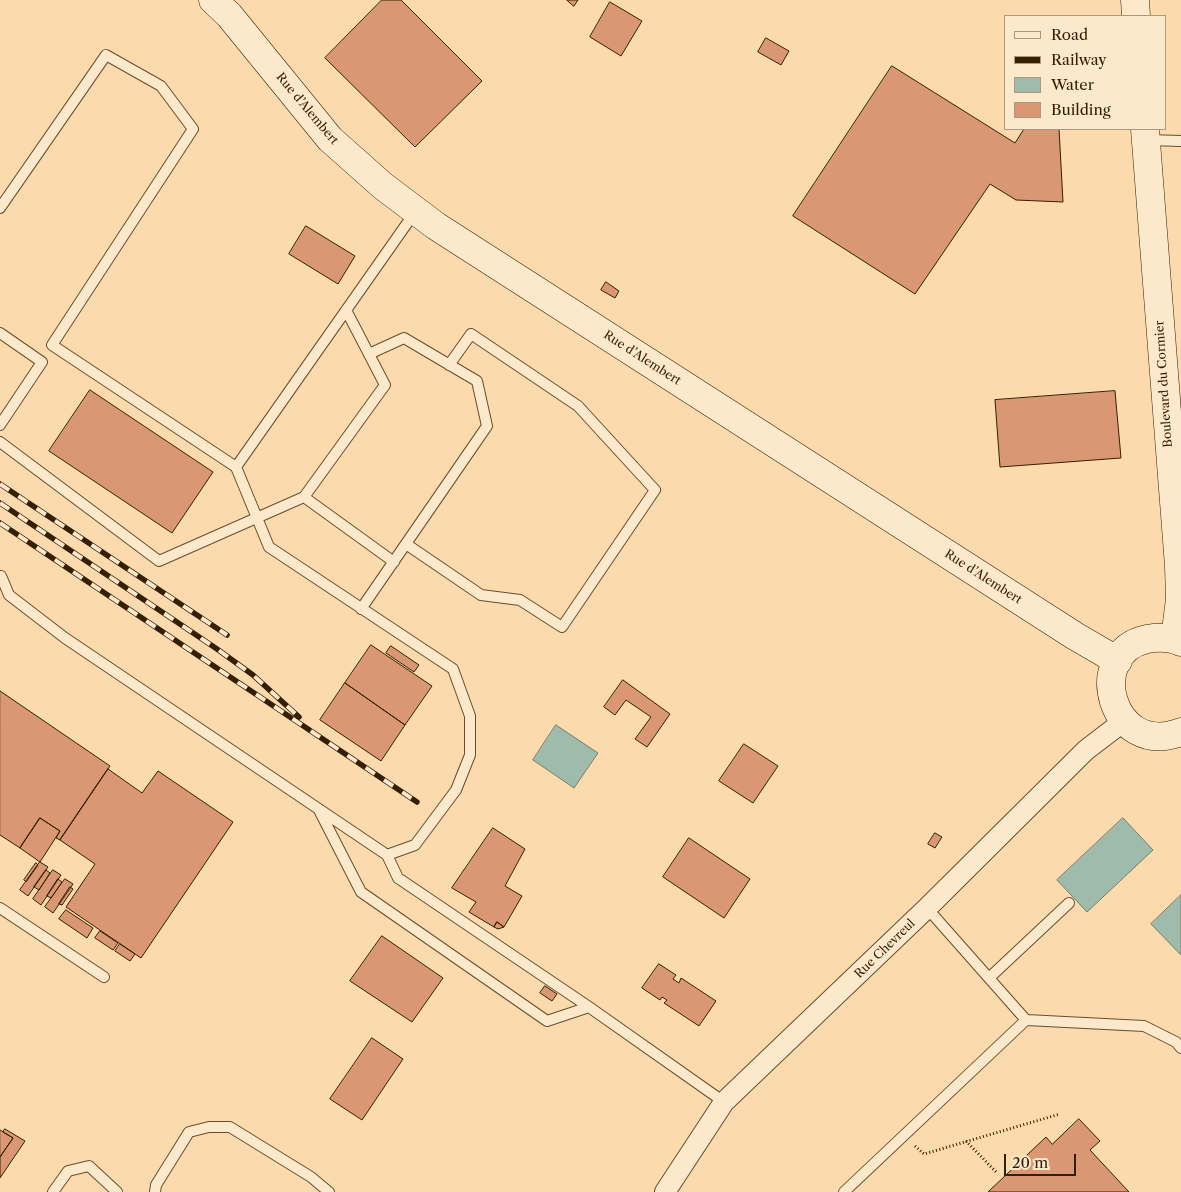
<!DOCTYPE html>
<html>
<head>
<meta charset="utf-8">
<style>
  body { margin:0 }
  #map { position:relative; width:1181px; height:1192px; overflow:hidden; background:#fbdbad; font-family:"Libre Caslon Text",serif }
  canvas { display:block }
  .legend { position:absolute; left:1004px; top:15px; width:162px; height:115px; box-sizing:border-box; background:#fce8ca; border:1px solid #ac987a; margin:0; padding:6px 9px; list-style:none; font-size:15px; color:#341f02 }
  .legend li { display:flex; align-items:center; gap:10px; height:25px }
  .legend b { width:25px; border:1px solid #ac987a }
  .scale { position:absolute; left:1004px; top:1154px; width:72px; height:22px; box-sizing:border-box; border:2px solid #341f02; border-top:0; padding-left:6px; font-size:15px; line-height:18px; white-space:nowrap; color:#341f02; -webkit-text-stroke:4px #fce8ca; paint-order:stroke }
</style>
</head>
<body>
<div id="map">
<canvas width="1181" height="1192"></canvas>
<ul class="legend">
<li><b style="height:6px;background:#fce8ca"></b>Road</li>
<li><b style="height:6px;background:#341f02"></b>Railway</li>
<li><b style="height:14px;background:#9fbbac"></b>Water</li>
<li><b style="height:14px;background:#da9773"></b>Building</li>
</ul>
<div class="scale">20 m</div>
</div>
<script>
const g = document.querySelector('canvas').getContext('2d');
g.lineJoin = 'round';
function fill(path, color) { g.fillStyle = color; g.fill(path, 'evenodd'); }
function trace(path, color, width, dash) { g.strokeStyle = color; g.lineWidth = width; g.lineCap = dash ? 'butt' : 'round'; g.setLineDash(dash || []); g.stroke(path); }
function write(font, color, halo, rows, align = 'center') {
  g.font = font + ' "Libre Caslon Text",serif'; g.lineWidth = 5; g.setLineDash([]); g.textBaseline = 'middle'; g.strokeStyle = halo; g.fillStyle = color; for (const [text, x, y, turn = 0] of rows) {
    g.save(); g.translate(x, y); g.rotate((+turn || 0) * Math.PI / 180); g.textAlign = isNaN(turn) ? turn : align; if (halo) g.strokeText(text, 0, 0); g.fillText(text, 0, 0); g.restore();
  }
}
const water = new Path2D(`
  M556,725L598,753L574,788L533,760Z
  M1123,818L1153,850L1087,912L1057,880Z
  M1181,895V955L1151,924Z`);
fill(water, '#9fbbac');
trace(water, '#747d68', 1);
const building = new Path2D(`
  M382,0H401L482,81L415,147L325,58Z
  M567,0H578L574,6Z
  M610,2L642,21L621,56L590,37Z
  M766,38L789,51L781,65L758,52Z
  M892,66L1015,143L1024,129H1059L1063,202L1016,200L990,184L915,294L793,216Z
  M306,226L355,256L338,284L289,254Z
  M606,282L619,291L615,298L601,290Z
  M90,390L213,472L172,533L49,451Z
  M1115,391L1121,458L1000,467L995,400Z
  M371,645L432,686L405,725L345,683Z
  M391,646L419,665L414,672L386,653Z
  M623,680L670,714L647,747L635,739L651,717L626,700L615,715L604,707Z
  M345,683L405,725L381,761L320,720Z
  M0,691L110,766L60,840L56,838L60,831L40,818L20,848L0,835Z
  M744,744L778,766L753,803L719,781Z
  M108,769L142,793L158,771L233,822L141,958L66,907L95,864L60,840Z
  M40,818L60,831L40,862L20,848Z
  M493,828L525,849L505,886L522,896L504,927L497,922L494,927L469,912L476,902L452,888Z
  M935,833L942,837L935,848L928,844Z
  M689,838L750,879L724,918L663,877Z
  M40,862L48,867L28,896L20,890Z
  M36,863L38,865L26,882L24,880Z
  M46,870L50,873L39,890L34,887Z
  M53,870L61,875L41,905L33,899Z
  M58,879L62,882L51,898L47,896Z
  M65,879L73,884L53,913L45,907Z
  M70,887L73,889L62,905L59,904Z
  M66,910L93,928L87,938L59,919Z
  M497,922L504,927L498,929L494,927Z
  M100,931L118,943L113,950L95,938Z
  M382,936L443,978L412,1022L350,981Z
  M120,944L135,954L130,961L115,951Z
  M659,964L676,975L673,979L679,983L681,978L716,1001L699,1026L664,1003L667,1000L662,997L660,1000L642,988Z
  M545,986L557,994L552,1001L540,993Z
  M372,1038L403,1059L362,1120L330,1099Z
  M1079,1119L1100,1141L1090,1150L1129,1192H988L1046,1137L1052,1144Z
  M5,1129L25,1141L0,1178V1157L13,1138L3,1132Z
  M0,1130L13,1138L0,1157Z`);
fill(building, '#da9773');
trace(building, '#341f02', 1);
const lane = new Path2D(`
  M1147,140L1181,141
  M0,208L106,55L161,86L193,129L52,345L236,467
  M0,333L42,362L0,425
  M0,442L159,561L304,497L385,385L346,310
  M304,497L394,562
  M406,544L481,595L520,600L562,627L655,490L578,406L471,334L449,365
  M1,576L9,595L65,638L387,855L415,845L456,790L470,755V716L453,669L269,547L236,467L415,212
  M361,609L487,426L477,381L404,338L369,354
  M319,810L361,892L547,1021L589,1007
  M387,855L398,878L589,1007L724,1102
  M0,908L104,977
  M989,978L1069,903
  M1026,1020L1144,1026L1176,1042L1181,1048
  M53,1192L68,1171L89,1166L117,1192
  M155,1192L156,1185L189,1132L209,1127H230L311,1177L329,1192
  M844,1192L1026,1020L927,908`);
const street = new Path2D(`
  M665,1192L724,1102L927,908L1086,750L1124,721`);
const secondary = new Path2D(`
  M213,0L229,15L330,139L383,186L436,226L1075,636L1118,661
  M1135,0L1136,16
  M1145,129L1179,566L1180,599L1175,639
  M1181,642C1170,637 1159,637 1147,639C1083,653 1111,759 1181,732`);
trace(lane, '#664e2d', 12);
trace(street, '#664e2d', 22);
trace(secondary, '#341f02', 29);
trace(new Path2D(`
  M966,1141L997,1173
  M915,1146L924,1154L1060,1114`), '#341f02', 3, [1, 2.5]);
trace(lane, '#fce8ca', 10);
trace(street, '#fce8ca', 20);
trace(secondary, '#fce8ca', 28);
const rail = new Path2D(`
  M0,484L227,635
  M0,503L217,649L253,675L299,717
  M0,523L417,802`);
trace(rail, '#341f02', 5.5);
trace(rail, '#fce8ca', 4, [11]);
write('12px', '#341f02', '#fce8ca', [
  ["Rue d’Alembert",307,109,50],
  ["Rue d’Alembert",642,358,33],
  ["Boulevard du Cormier",1164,384,-94],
  ["Rue d’Alembert",983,577,33],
  ["Rue Chevreul",885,949,-44]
]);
</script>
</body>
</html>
